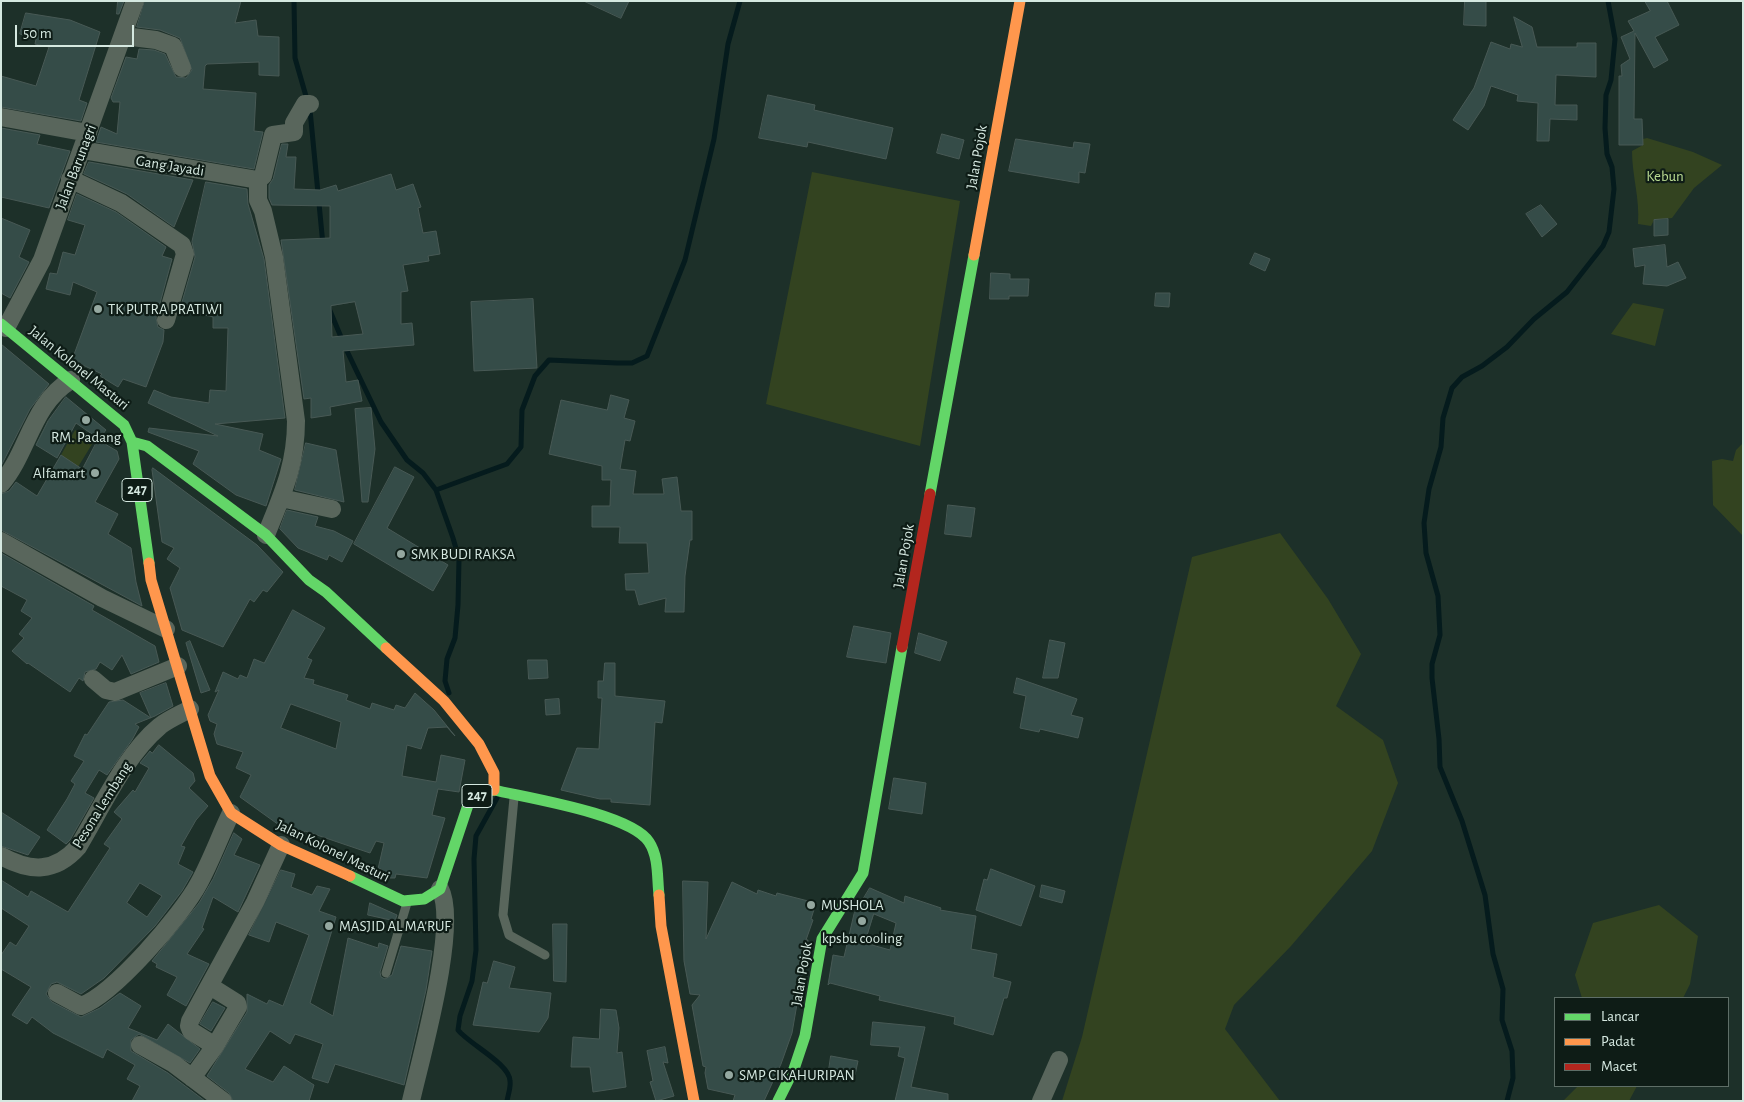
<!DOCTYPE html>
<html>
<head>
<meta charset="utf-8">
<style>
  body { margin:0 }
  #map { position:relative; width:1744px; height:1102px; overflow:hidden; background:#1d3029; font-family:"Alegreya Sans",sans-serif }
  canvas { display:block }
  .frame { position:absolute; inset:0; border:2px solid #d5e8e0; pointer-events:none }
  .legend { position:absolute; left:1554px; top:997px; width:175px; height:90px; box-sizing:border-box; background:#0e1c16; border:1px solid #5e6e67; margin:0; padding:6px 9px; list-style:none; font-size:15px; color:#d5e8e0 }
  .legend li { display:flex; align-items:center; gap:10px; height:25px }
  .legend b { width:25px; border:1px solid #5e6e67 }
  .scale { position:absolute; left:15px; top:25px; width:119px; height:22px; box-sizing:border-box; border:2px solid #d5e8e0; border-top:0; padding-left:6px; font-size:15px; line-height:18px; white-space:nowrap; color:#d5e8e0; -webkit-text-stroke:4px #0e1c16; paint-order:stroke }
</style>
</head>
<body>
<div id="map">
<canvas width="1744" height="1102"></canvas>
<div class="frame"></div>
<ul class="legend">
<li><b style="height:6px;background:#63d668"></b>Lancar</li>
<li><b style="height:6px;background:#ff974d"></b>Padat</li>
<li><b style="height:6px;background:#b3261e"></b>Macet</li>
</ul>
<div class="scale">50 m</div>
</div>
<script>
const g = document.querySelector('canvas').getContext('2d');
g.lineJoin = 'round';
function fill(path, color) { g.fillStyle = color; g.fill(path, 'evenodd'); }
function trace(path, color, width, dash) { g.strokeStyle = color; g.lineWidth = width; g.lineCap = dash ? 'butt' : 'round'; g.setLineDash(dash || []); g.stroke(path); }
function write(font, color, halo, rows, align = 'center') {
  g.font = font + ' "Alegreya Sans",sans-serif'; g.lineWidth = 4.5; g.setLineDash([]); g.textBaseline = 'middle'; g.strokeStyle = halo; g.fillStyle = color; for (const [text, x, y, turn = 0] of rows) {
    g.save(); g.translate(x, y); g.rotate((+turn || 0) * Math.PI / 180); g.textAlign = isNaN(turn) ? turn : align; if (halo) g.strokeText(text, 0, 0); g.fillText(text, 0, 0); g.restore();
  }
}
fill(new Path2D(`
  M1647,138L1693,152L1722,165L1694,188L1672,218L1654,220L1651,226L1638,224C1640,198 1632,176 1632,151L1643,145V139Z
  M812,172L960,201L920,446L766,404Z
  M1633,303L1664,309L1655,346L1611,334Z
  M75,430L94,441L78,467L61,455Z
  M1743,443V536L1713,505L1712,461L1722,459L1733,461L1736,450Z
  M1280,533L1328,599L1361,654L1336,706L1383,740L1398,783L1372,851L1291,946L1234,1005L1225,1029L1280,1101H1062L1082,1037L1192,557Z
  M1659,905L1698,936L1690,984L1683,998H1582L1575,975L1593,923Z
  M1578,1086H1637L1629,1101H1563Z`), '#334320');
trace(new Path2D(`
  M294,1L295,58L310,110L323,245
  M328,306L346,349L381,422L407,460L423,473L436,490L453,538L459,559L458,605L455,638L447,659L445,681L449,693
  M436,490L507,464L521,447L522,410L535,376L549,360L617,363H632L647,356L685,260L714,139L728,44L740,1
  M497,798L476,836L474,859L476,950L472,981L460,1016L458,1030C469,1044 510,1064 510,1081C511,1087 508,1095 507,1101
  M1507,1101L1513,1078L1512,1051L1502,1020L1503,989L1493,954L1485,895L1462,821L1440,767L1439,739L1432,678V664L1440,635L1438,596L1426,553L1424,523L1429,489L1441,447L1443,418L1452,388L1462,377L1482,366L1507,347L1534,319L1567,292L1603,246L1609,232L1614,189L1612,167L1607,154L1605,128L1606,95L1611,80L1615,39L1608,1`), '#051b1d', 5);
const building = new Path2D(`
  M118,1H124L119,14H117Z
  M145,1H241L235,23L256,20L258,36L279,37V76L259,75V62L207,64L205,66L203,89L256,93L254,131L263,132L254,169L96,142L101,127L117,134L120,102H113L111,98L126,57L137,59L139,49L154,50L165,54L176,77L186,78L192,70L180,38L160,30L137,27Z
  M584,1H629L621,18Z
  M1465,1H1486V26L1464,25Z
  M1645,1H1667L1679,25L1655,37L1668,60L1654,68L1635,33L1634,119H1642L1643,145H1619V76H1622L1621,65L1630,59L1621,37L1634,31L1628,21L1650,11Z
  M26,13L70,20L100,32L79,100L87,103L81,121L1,107V76L36,86L49,47L35,44L36,39L20,34Z
  M1514,17L1532,27L1537,47H1577V43H1596V77L1556,75L1555,105H1577V120L1550,119L1549,141H1537L1538,103L1517,101L1518,95L1491,86L1484,106L1468,130L1453,120L1474,88L1491,42L1510,49L1511,44L1522,47Z
  M768,95L815,105L814,110L893,128L886,159L808,142L807,147L759,138Z
  M1,128L40,135L37,144L70,151L49,208L1,197Z
  M942,134L964,140L959,159L937,153Z
  M1016,139L1073,148L1074,142L1090,144L1085,173L1079,172V183L1009,171Z
  M282,144H288L286,157H296L294,189L320,190L336,185L338,191L391,174L396,190L413,184L421,207L418,208L423,233L436,231L440,254L428,256L429,261L403,265L408,291L401,292V324L412,323L414,345L343,351L346,382L358,380L362,401L330,407L331,415L311,418V398L304,399L281,240L330,238V206L272,205L269,198V185L273,179ZM355,302L363,334L332,337L331,306Z
  M89,162L193,180L174,227L127,194L84,174Z
  M206,182L247,189L248,204L264,259L285,418L215,424L263,434L259,450L281,459L266,506L236,495L193,464L199,451L148,432L149,428L218,436L148,403L154,390L171,397L209,403L210,390L226,391L228,328H213V317L180,309L195,257L192,242Z
  M77,194L116,212L166,247L162,256L172,259L156,318L158,327L164,330L163,342L146,387L123,379L118,387L100,376L102,374L72,360L97,292L73,282L70,295L46,289L50,273L57,274L63,252L75,255L85,225L68,220Z
  M1541,205L1557,224L1542,237L1526,214Z
  M1,218L30,230L19,257L29,262L10,298L1,293Z
  M1668,219V235L1654,236V220Z
  M1665,245L1667,267L1678,262L1686,278L1667,286L1643,284L1645,265L1635,267L1633,249Z
  M1255,253L1270,259L1265,271L1250,264Z
  M991,273L1010,274V279H1029L1028,296H1009V299H990Z
  M1156,293H1170L1169,307L1155,306Z
  M533,299L537,368L474,371L471,302Z
  M1,344L49,384L30,409L1,466Z
  M611,395L629,400L624,418L635,421L630,441L625,440L620,469L636,471L633,494H664L662,479L677,477L681,511H692V540H690L685,576L684,612H665L666,598L639,605L635,590H626L625,574L649,573L647,543H619L620,527H592V506H610L611,480H602V466L549,454L561,400L607,410Z
  M66,397L106,430L99,439L76,423L57,458L36,445L48,421Z
  M371,408L375,449L368,502H362L355,409Z
  M98,440L117,451L119,459L95,502L118,514L108,534L131,548L136,582L142,606L1,530V494L9,491L16,482L37,496L61,455L82,469Z
  M306,443L336,450L344,502L295,490Z
  M395,467L414,477L387,528L448,565L433,591L354,544Z
  M153,468L257,545L283,572L267,592L263,590L254,602L250,599L223,647L182,630L170,588L180,568L167,559L174,548L162,542L152,470Z
  M948,505L975,508L971,537L945,534Z
  M287,510L318,517L315,526L334,531L353,541L342,562L329,555L327,560L298,548L280,529Z
  M1,553L94,606L92,610L155,646L159,662L131,674L122,655L112,670L100,662L96,669L85,672L83,681L79,678L70,692L28,663L27,664L12,651L24,638L19,634L32,618L21,611L27,600L1,586Z
  M293,610L325,628L307,658L312,660L304,678L314,680L313,684L348,695L346,700L370,709L372,703L394,710L396,705L405,708L415,693L434,710L455,736L447,727L428,728L421,749L407,745L402,776L436,782L441,755L465,760L459,792L438,789L432,815L445,818L427,878L396,874L395,878H390L381,874V869H378L384,843L376,841L370,853L305,831L302,836L279,825L240,797L251,775L236,768L243,752L217,744L214,734L217,724L210,721L208,715L219,690L215,692L223,672L238,679L240,675L247,678L254,659L264,663ZM291,704L341,722L336,749L281,728Z
  M854,626L891,633L886,663L847,657Z
  M919,633L947,642L940,661L915,653Z
  M1050,640L1065,643L1058,678H1043Z
  M190,641L210,690L201,693L186,643Z
  M528,660H547L548,678L529,679Z
  M605,663H615V696L665,701L662,723L655,722L650,805L611,802V799H600L561,790L577,748L599,749L602,698H598V681H603Z
  M1017,678L1077,699L1071,715L1083,718L1078,738L1040,729L1039,732L1020,728L1026,696L1014,693Z
  M166,683L173,706L155,716L135,724L139,727L132,740L107,775L99,770L85,793L94,798L70,840L66,844L47,830L67,799L75,784L71,781L84,761L74,756L85,734L87,735L109,702L123,700L151,718L140,693Z
  M559,699L560,714L546,715L545,700Z
  M159,745L193,773L195,781L189,788L208,806L196,820L181,846L185,847L178,864L193,872L182,891L155,926L104,978L81,994L57,982L51,984L46,994L52,1002L81,1017L100,1008L120,993L141,1006L128,1028L157,1040L168,1024L200,1049L190,1063L139,1034L131,1040V1051L168,1073L205,1101H132L140,1086L127,1079L135,1065L107,1049L103,1058L53,1033L32,1017L27,1024L12,1015L31,987L1,969V955L10,942L16,946L29,926L1,908V880L28,897L31,891L68,912L110,848L104,844L122,819L114,812L133,790L135,792L149,768L140,763L150,751L152,753ZM140,883L162,896L147,917L127,903Z
  M894,778L926,783L922,814L889,809Z
  M1,812L40,837L28,855L1,846Z
  M234,833L242,839L234,855L260,865L238,912L213,897L202,928L204,929L187,954L209,964L186,1006L167,995L177,977L156,967L157,964L152,961L199,903L213,879Z
  M991,869L1035,886L1021,926L976,910L984,879L987,880Z
  M281,870L295,874L291,887L312,895L317,886L330,889L319,911L336,917L310,1003L333,1016L348,938L378,948L379,943L388,946L380,972L381,977L385,979L392,975L401,946L432,951L426,990L404,1085L335,1064L328,1083L312,1078L323,1044L295,1034L290,1044L270,1031L245,1069L273,1082L284,1066L314,1085L309,1101H233L229,1093L207,1076L247,1012V994L267,1004L269,1000L283,1006L309,935L276,922L269,942L249,935Z
  M683,881L708,882L706,939L732,882L757,894L758,890L776,896L777,893L816,903L811,919L813,920L806,940H808L792,1033L781,1064L764,1101H733L735,1095L708,1089L705,1073L706,1067L703,1066L692,1005L700,995L690,994L684,961Z
  M1042,885L1065,891L1062,903L1040,897Z
  M870,888L904,903L905,896L941,908L940,910L976,916L971,949L997,954L993,977L1011,982L1007,998H1004L993,1035L954,1024L955,1017L879,1000L880,996L830,983L828,985L833,955L844,957L854,914ZM874,914L896,923L890,950L865,943Z
  M370,903L397,915L395,921L368,915Z
  M553,924H567L566,982L554,981Z
  M494,961L515,967L509,988L551,993L548,1018L539,1032L473,1025L483,982L487,983Z
  M213,1002L225,1008L211,1031L200,1024Z
  M601,1009L616,1010L619,1028L617,1053L622,1052L626,1087L593,1092L590,1067H571L573,1037L599,1039Z
  M873,1022L925,1027L911,1087L948,1094V1101H895L905,1058L898,1056L900,1047L871,1045Z
  M665,1047L668,1063L663,1062L674,1096L656,1101L650,1082L653,1081L647,1051Z
  M831,1056L858,1061L855,1075L829,1070Z`);
fill(building, '#354c48');
trace(building, '#485955', 1);
trace(new Path2D(`
  M514,798L503,915L509,935L545,955
  M386,973L407,903`), '#59665c', 9);
trace(new Path2D(`
  M124,36L156,40L173,46L182,68
  M1,117L88,133
  M82,150L258,180
  M70,179L121,203L182,245L185,254L166,320
  M6,328L42,260L135,1
  M1,484C29,451 31,405 71,380
  M281,498L332,509
  M266,535C282,495 296,466 296,421L274,257L263,211L258,200V180L263,176L273,135L294,132V123L305,104H310
  M1,541L102,598L166,629
  M93,679L106,690L115,692L178,666
  M1,856C30,872 55,873 78,847C102,807 125,755 160,726C169,719 181,714 190,709
  M210,986L237,1003L238,1007L215,1046
  M57,993L81,1006C114,994 182,915 199,883C211,861 220,836 231,813
  M140,1045L174,1064L223,1101
  M192,1078L215,1046L191,1031L189,1026L190,1021L255,902L281,845
  M411,1101C421,1057 459,924 440,889
  M1041,1101L1059,1060`), '#59665c', 18);
trace(new Path2D(`
  M1,324L124,425L132,442L149,563
  M132,442L147,446L266,535L309,580L326,592L386,648
  M930,494L974,255
  M350,876L403,901L424,899L440,889L468,805L481,793L494,790C528,798 631,814 649,842C659,857 657,878 659,895
  M778,1101L794,1069L805,1036L822,939L863,873L902,647`), '#63d668', 11);
trace(new Path2D(`
  M974,255L1020,1
  M149,563L151,580L210,776L231,813L281,845L350,876
  M386,648L444,701L479,744L494,773V790
  M659,895L661,926L694,1101`), '#ff974d', 11);
trace(new Path2D(`
  M902,647L930,494`), '#b3261e', 11);
for (const [x, y, r, color] of [
  [98,309,5,"#95a8a0"],
  [86,420,5,"#95a8a0"],
  [95,473,5,"#95a8a0"],
  [401,554,5,"#95a8a0"],
  [811,905,5,"#95a8a0"],
  [862,921,5,"#95a8a0"],
  [329,926,5,"#95a8a0"],
  [729,1075,5,"#95a8a0"]
]) { const dot = new Path2D(); dot.arc(x, y, r, 0, 2 * Math.PI); g.fillStyle = color; g.fill(dot); trace(dot, '#0e1c16', 2); }
for (const [x, y, w] of [
  [137,490,30],
  [477,796,30]
]) { const box = new Path2D(); box.roundRect(x - w / 2, y - 11.5, w, 23, 4); g.fillStyle = '#0e1c16'; g.fill(box); trace(box, '#d5e8e0', 1); }
write('bold 14px', '#d5e8e0', null, [
  ["247",137,490],
  ["247",477,796]
]);
write('15px', '#d5e8e0', '#0e1c16', [
  ["Jalan Pojok",977,157,-80],
  ["Gang Jayadi",170,166,9],
  ["Jalan Barunagri",76,167,-69],
  ["Jalan Kolonel Masturi",79,368,39],
  ["Jalan Pojok",904,556,-80],
  ["Pesona Lembang",102,805,-58],
  ["Jalan Kolonel Masturi",333,851,26],
  ["Jalan Pojok",802,974,-80]
]);
write('15px', '#bbdc92', '#0e1c16', [
  ["Kebun",1665,176]
]);
write('15px', '#d5e8e0', '#0e1c16', [
  ["TK PUTRA PRATIWI",108,309],
  ["RM. Padang",86,437,"center"],
  ["Alfamart",85,473,"right"],
  ["SMK BUDI RAKSA",411,554],
  ["MUSHOLA",821,905],
  ["MASJID AL MA'RUF",339,926],
  ["kpsbu cooling",862,938,"center"],
  ["SMP CIKAHURIPAN",739,1075]
], 'left');
</script>
</body>
</html>
